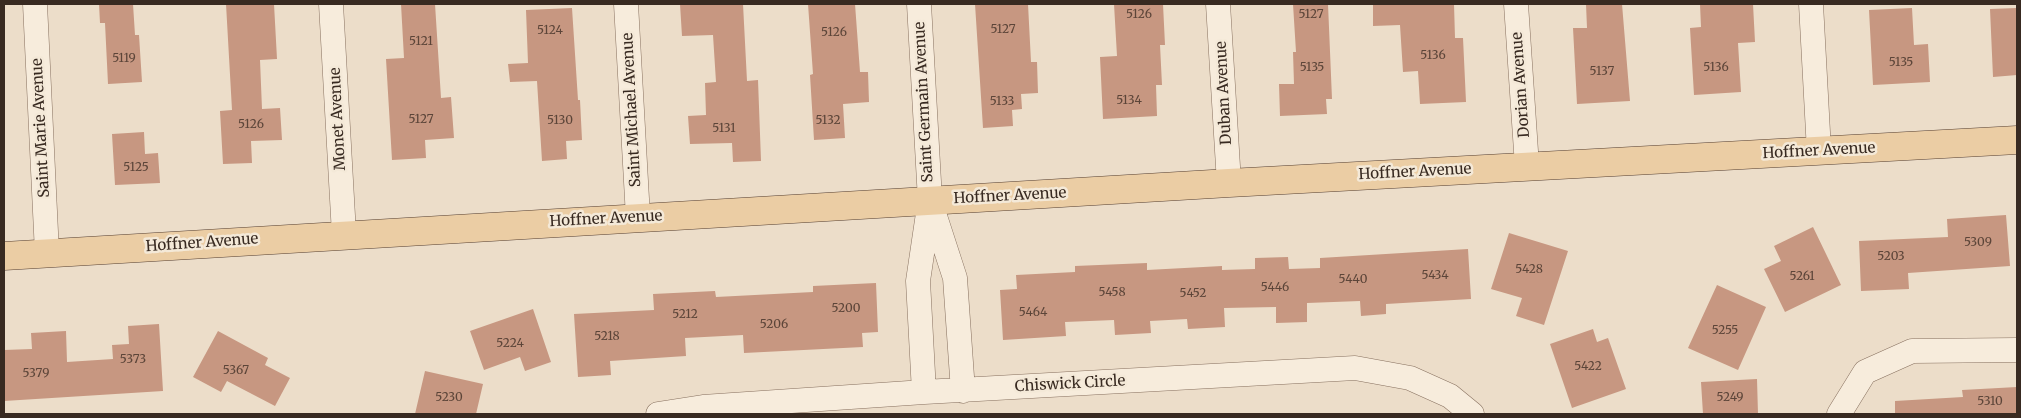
<!DOCTYPE html>
<html>
<head>
<meta charset="utf-8">
<style>
  body { margin:0 }
  #map { position:relative; width:2021px; height:418px; overflow:hidden; background:#ecddc9; font-family:Merriweather,serif }
  canvas { display:block }
  .frame { position:absolute; inset:0; border:5px solid #382a21; pointer-events:none }
</style>
</head>
<body>
<div id="map">
<canvas width="2021" height="418"></canvas>
<div class="frame"></div>
</div>
<script>
const g = document.querySelector('canvas').getContext('2d');
g.lineJoin = 'round';
function fill(path, color) { g.fillStyle = color; g.fill(path, 'evenodd'); }
function trace(path, color, width, dash) { g.strokeStyle = color; g.lineWidth = width; g.lineCap = dash ? 'butt' : 'round'; g.setLineDash(dash || []); g.stroke(path); }
function write(font, color, halo, rows, align = 'center') {
  g.font = font + ' Merriweather,serif'; g.lineWidth = 5; g.setLineDash([]); g.textBaseline = 'middle'; g.strokeStyle = halo; g.fillStyle = color; for (const [text, x, y, turn = 0] of rows) {
    g.save(); g.translate(x, y); g.rotate((+turn || 0) * Math.PI / 180); g.textAlign = isNaN(turn) ? turn : align; if (halo) g.strokeText(text, 0, 0); g.fillText(text, 0, 0); g.restore();
  }
}
fill(new Path2D(`
  M99,4H133L135,35H139L142,82L108,84L105,23H100Z
  M226,4H274L277,59L260,60L262,109L280,108L282,140L251,141L252,163L223,164L220,111L232,110Z
  M401,4H435L441,98L451,97L454,138L425,140L426,158L392,160L386,59L404,58Z
  M680,4H743L747,81L758,80L761,161L733,162L732,143L690,144L688,116L706,115L705,83L716,82L713,35L682,36Z
  M808,4H855L860,72H868L869,102L843,104L845,138L814,140L810,75L813,74Z
  M975,4H1028L1031,62H1037L1038,93L1021,94L1022,109L1012,110L1013,126L983,128Z
  M1114,4H1163L1165,45H1160L1162,85H1156L1157,116L1103,119L1100,57L1117,56Z
  M1293,4H1328L1332,99H1326L1327,114L1280,116L1279,84H1294L1293,52H1296Z
  M1373,4H1454L1455,38H1463L1466,102L1420,104L1418,71L1403,72L1400,25L1373,26Z
  M1586,4H1622L1630,101L1577,104L1573,28H1587Z
  M1700,4H1753L1755,42L1738,43L1741,92L1694,95L1690,28L1701,27Z
  M572,8L578,100H580L582,140L566,141L567,159L542,161L537,81L510,82L508,64L528,63L526,10Z
  M1912,8L1914,45L1928,44L1930,82L1873,85L1869,10Z
  M2017,8V75L1993,77L1990,9Z
  M144,132L145,154L158,153L160,183L115,185L112,134Z
  M2006,215L2010,266L1908,273L1909,289L1861,291L1859,241L1948,237L1947,219Z
  M1813,227L1841,285L1785,312L1764,269L1781,261L1774,246Z
  M1509,233L1568,251L1544,325L1516,316L1522,298L1491,289Z
  M1468,249L1471,299L1386,304V314L1361,316L1360,301L1307,303V322L1276,323V307L1224,308L1225,327L1188,329L1187,319L1150,321L1151,333L1115,335L1114,320L1065,322L1066,336L1003,340L1000,290L1017,289L1016,275L1075,272V266L1147,263V270L1222,266V270L1255,269V258L1288,257L1289,269L1320,268V258Z
  M876,283L878,332L862,333L863,347L744,353L743,335L685,338L686,356L610,361L611,375L578,377L574,314L654,310L653,294L715,291L716,297L813,292V286Z
  M1717,285L1766,307L1738,370L1688,348Z
  M533,309L551,362L525,371L520,357L484,370L470,331Z
  M159,324L163,391L4,401V350L32,349L31,333L66,331L67,362L113,359L112,345L129,344L128,326Z
  M1593,329L1597,342L1608,338L1626,389L1572,408L1550,344Z
  M218,331L268,358L265,365L290,378L275,406L227,381L221,392L193,377Z
  M425,371L483,384L476,414H415Z
  M1757,379L1758,414H1703L1701,382Z
  M2017,387V414H1895V401L1963,397L1962,390Z`), '#c79781');
const minor = new Path2D(`
  M35,4L47,253
  M331,4L344,234
  M626,4L638,217
  M919,4L930,200L918,281L924,392
  M1218,4L1229,183
  M1516,4L1527,166
  M1811,4L1819,151
  M931,204L955,278L963,391
  M658,414L703,407L924,392L1355,368L1410,378L1450,396L1472,414
  M1839,414L1865,372L1912,351L2017,350`);
const major = new Path2D(`
  M4,256L1229,183L2017,140`);
trace(minor, '#87705f', 25);
trace(major, '#553f32', 29);
trace(minor, '#f7ecdc', 24);
trace(major, '#ebcda4', 28);
write('12px', '#5c4539', null, [
  ["5126",1139,15],
  ["5127",1311,15],
  ["5127",1003,30],
  ["5124",550,31],
  ["5126",834,33],
  ["5121",421,42],
  ["5136",1433,56],
  ["5119",124,59],
  ["5135",1901,63],
  ["5135",1312,68],
  ["5136",1716,68],
  ["5137",1602,72],
  ["5134",1129,101],
  ["5133",1002,102],
  ["5127",421,120],
  ["5130",560,121],
  ["5132",828,121],
  ["5126",251,125],
  ["5131",724,129],
  ["5125",136,168],
  ["5309",1978,243],
  ["5203",1891,257],
  ["5428",1529,270],
  ["5434",1435,276],
  ["5261",1802,277],
  ["5440",1353,280],
  ["5446",1275,288],
  ["5458",1112,293],
  ["5452",1193,294],
  ["5200",846,309],
  ["5464",1033,313],
  ["5212",685,315],
  ["5206",774,325],
  ["5255",1725,331],
  ["5218",607,337],
  ["5224",510,344],
  ["5373",133,360],
  ["5422",1588,367],
  ["5367",236,371],
  ["5379",36,374],
  ["5230",449,398],
  ["5249",1730,398],
  ["5310",1990,402]
]);
write('15px', '#382a21', '#f4e9d8', [
  ["Dorian Avenue",1521,85,-94],
  ["Duban Avenue",1224,93,-93],
  ["Saint Germain Avenue",924,102,-93],
  ["Saint Michael Avenue",632,110,-93],
  ["Monet Avenue",338,119,-93],
  ["Saint Marie Avenue",41,128,-93],
  ["Hoffner Avenue",1819,151,-3],
  ["Hoffner Avenue",1415,172,-3],
  ["Hoffner Avenue",1010,196,-3],
  ["Hoffner Avenue",606,219,-3],
  ["Hoffner Avenue",202,243,-4],
  ["Chiswick Circle",1070,384,-3]
]);
</script>
</body>
</html>
